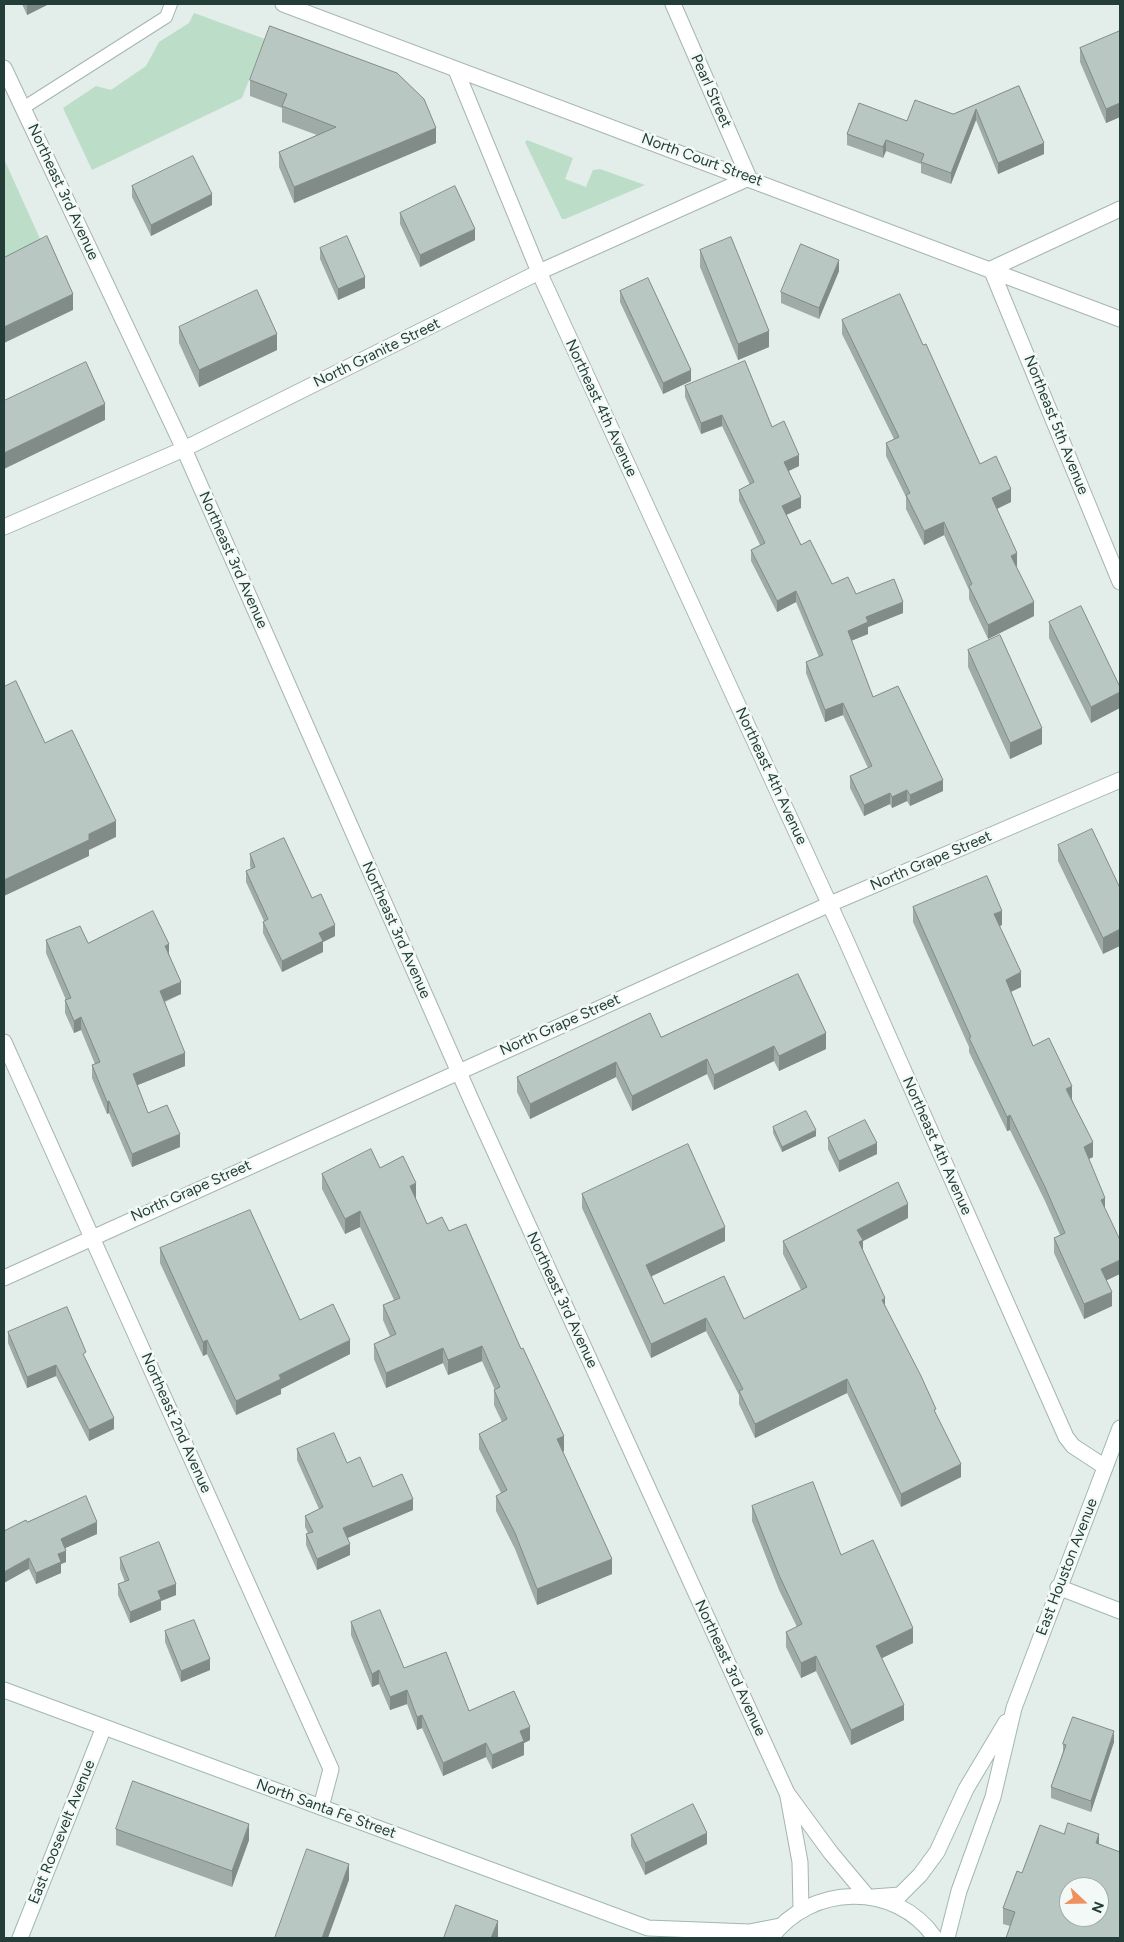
<!DOCTYPE html>
<html>
<head>
<meta charset="utf-8">
<style>
  body { margin:0 }
  #map { position:relative; width:1124px; height:1942px; overflow:hidden; background:#e3ede9; font-family:Figtree,sans-serif }
  canvas { display:block }
  .frame { position:absolute; inset:0; border:5px solid #233e39; pointer-events:none }
  .north { position:absolute; left:1059px; top:1877px; width:50px; height:50px; box-sizing:border-box; background:#f3f9f7; border:1px solid #a0aeab; border-radius:50%; rotate:111deg; font-size:14px; font-weight:700; line-height:20px; text-align:center; color:#233e39 }
  .north::after { content:''; display:block; margin:auto; width:18px; height:22px; background:#ef905e; clip-path:polygon(50% 0,100% 100%,50% 72%,0 100%) }
</style>
</head>
<body>
<div id="map">
<canvas width="1124" height="1942"></canvas>
<div class="frame"></div>
<div class="north">N</div>
</div>
<script>
const g = document.querySelector('canvas').getContext('2d');
g.lineJoin = 'round';
function fill(path, color) { g.fillStyle = color; g.fill(path, 'evenodd'); }
function trace(path, color, width, dash) { g.strokeStyle = color; g.lineWidth = width; g.lineCap = dash ? 'butt' : 'round'; g.setLineDash(dash || []); g.stroke(path); }
function write(font, color, halo, rows, align = 'center') {
  g.font = font + ' Figtree,sans-serif'; g.lineWidth = 5; g.setLineDash([]); g.textBaseline = 'middle'; g.strokeStyle = halo; g.fillStyle = color; for (const [text, x, y, turn = 0] of rows) {
    g.save(); g.translate(x, y); g.rotate((+turn || 0) * Math.PI / 180); g.textAlign = isNaN(turn) ? turn : align; if (halo) g.strokeText(text, 0, 0); g.fillText(text, 0, 0); g.restore();
  }
}
fill(new Path2D(`
  M194,13L265,39L242,98L92,170L63,108L96,86L111,90L146,66L159,42L189,23Z
  M527,140L573,158L565,179L586,187L593,170L600,169L645,185L565,219H562L525,142Z
  M4,159L46,252L4,271Z`), '#bcddc8');
const lane = new Path2D(`
  M23,108L166,17L171,4`);
const street = new Path2D(`
  M283,4L1120,319
  M4,68L184,449L473,1104L787,1793L831,1853L867,1896
  M456,70L539,272L845,938L1066,1437L1073,1446L1105,1467
  M1120,209L991,269L1120,582
  M4,527L184,449L539,272L749,178L673,4
  M4,1042L331,1769L321,1807
  M4,1278L830,904L1120,780
  M788,1797L800,1862L801,1909`);
const secondary = new Path2D(`
  M1058,1587L1120,1611
  M4,1690L648,1928L749,1932L780,1926
  M873,1897L900,1895L920,1875L937,1852L966,1789L1006,1722
  M20,1938L104,1727
  M771,1938C810,1884 896,1881 935,1938
  M947,1938L959,1891L993,1797L1014,1708L1120,1428`);
trace(lane, '#a6b5b1', 14);
trace(street, '#a6b5b1', 17);
trace(secondary, '#a1b8b2', 17);
trace(lane, '#fff', 12);
trace(street, '#fff', 15);
trace(secondary, '#fff', 15);
fill(new Path2D(`
  M22,4H49L27,15Z
  M1120,31V117L1106,123L1080,62V48Z
  M250,80L436,143L294,203L279,167V152L317,135L282,122V108L250,96Z
  M1019,86L1044,154L998,174L976,120L951,184L921,173V164L886,151L883,158L847,145V134L907,121L953,114Z
  M132,186L212,205L151,236L132,197Z
  M400,213L475,240L420,267L400,224Z
  M320,248L365,288L338,300L320,259Z
  M700,250L769,347L738,360L700,267Z
  M839,271L819,319L781,303V292Z
  M620,291L691,381L663,394L620,302Z
  M842,320L923,345L980,464L1011,502L997,509L1017,566L1016,567L1034,616L988,639L969,599V590L944,535L924,545L906,509V497L886,456V443L894,439L842,334Z
  M179,327L277,350L199,387L179,343Z
  M685,386L772,427L799,466L789,471L801,508L786,515L801,545L832,584L903,613L868,627V634L851,641L873,697L943,791L910,806L907,801L892,808L890,804L864,816L850,788V776L868,768L843,715L825,722L806,673V662L819,657L796,602L777,612L751,561V550L760,545L739,501V490L750,485L722,426L701,434L685,397Z
  M1049,622L1120,687L1091,723L1049,638Z
  M968,650L1042,744L1010,759L968,667Z
  M1058,845L1120,888L1103,954L1058,861Z
  M250,854L312,898L335,936L323,942V952L282,972L263,933V922L264,921L246,882V871L251,869L250,866Z
  M913,907L1002,925L999,926L1021,987L1011,992L1033,1046L1072,1099L1093,1157L1089,1159L1105,1208L1107,1281L1112,1306L1084,1319L1054,1253V1238L1060,1235L1045,1201L1010,1130L1007,1131L969,1052V1047L913,922Z
  M46,940L88,943L169,954L181,994L165,1002L185,1066L137,1085L148,1113L180,1147L132,1167L109,1113L107,1114L92,1078V1065L95,1064L81,1030L74,1033L65,1013V1000H66L46,953Z
  M661,1037L826,1049L779,1071L774,1061L714,1090L707,1074L632,1111L616,1077L530,1119L517,1092V1077Z
  M773,1127L816,1136L782,1152L773,1133Z
  M828,1138L877,1154L839,1172L828,1149Z
  M380,1168L416,1198L415,1199L427,1224L449,1231L564,1451L563,1452L612,1574L537,1605L515,1549L496,1511V1496L501,1493L479,1449V1434L502,1422L494,1405V1390H495L482,1361L448,1375L443,1363L386,1388L374,1359V1344L390,1336L383,1320V1305L394,1300L360,1227L345,1234L322,1189V1174Z
  M582,1194L725,1241L651,1276L664,1304L744,1319L801,1290L783,1254V1241L908,1218L863,1241V1250L885,1306L936,1415L961,1477L901,1507L847,1393L755,1438L739,1404V1395L706,1331L651,1358L582,1208Z
  M160,1248L300,1320L350,1354L281,1389V1394L236,1415L207,1354L203,1356L160,1263Z
  M8,1332L86,1360L114,1429L89,1441L56,1376L27,1388L8,1343Z
  M297,1449L347,1463L373,1487L413,1510L347,1538L350,1555L317,1570L306,1545V1534L308,1533L305,1527V1516L319,1509L297,1460Z
  M752,1506L841,1555L913,1643L882,1658L904,1720L851,1745L816,1671L801,1678L786,1647V1632L797,1627L779,1590L752,1521Z
  M27,1522L97,1534L65,1548L66,1562L61,1564V1573L36,1584L29,1569Z
  M120,1558L176,1595L161,1601V1610L130,1623L118,1595V1584L125,1582L120,1569Z
  M351,1622L404,1668L469,1711L530,1740L524,1743V1755L492,1769L486,1757L443,1776L422,1728L417,1730L407,1704L390,1710L379,1684L372,1687L351,1635Z
  M165,1631L210,1670L181,1682L165,1642Z
  M1114,1742L1091,1812L1051,1798V1787L1063,1752V1744Z
  M116,1829L249,1840L232,1887L116,1845Z
  M1064,1834H1099L1010,1926L1003,1924V1908L1022,1873Z
  M631,1835L707,1844L645,1875L631,1846Z`), '#9eaba7');
fill(new Path2D(`
  M27,4H49L27,15Z
  M1120,103V117L1106,123V109Z
  M976,109V120L951,184V173Z
  M436,128V143L294,203V187Z
  M886,140V151L883,158V147Z
  M1044,143V154L998,174V163Z
  M212,194V205L151,236V225Z
  M475,229V240L420,267V255Z
  M839,260V271L819,319V308Z
  M365,277V288L338,300V289Z
  M73,294V310L4,343V327Z
  M769,331V347L738,360V344Z
  M277,334V350L199,387V370Z
  M691,370V381L663,394V383Z
  M105,404V420L4,469V453Z
  M722,415V426L701,434V423Z
  M799,455V466L784,473V462Z
  M1011,489V502L992,511V498Z
  M801,497V508L782,517V506Z
  M944,522V535L924,545V531Z
  M1017,553V566L1011,569V556Z
  M796,591V602L777,612V601Z
  M903,602V613L868,627V634L848,642V631L866,617Z
  M1034,602V616L988,639V625Z
  M1120,692V708L1091,723V707Z
  M843,703V715L825,722V710Z
  M1042,728V744L1010,759V743Z
  M943,780V791L910,806V795Z
  M907,790V801L892,808V797Z
  M890,793V804L864,816V805Z
  M116,821V837L89,850V856L4,896V880L89,834Z
  M1002,911V925L994,929V914Z
  M335,925V936L323,942V952L282,972V961L319,933Z
  M1120,929V946L1103,954V938Z
  M169,944V956L165,946Z
  M1021,972V987L1006,994V980Z
  M181,982V994L160,1003V991Z
  M81,1017V1030L74,1033V1021Z
  M826,1033V1049L779,1071V1056Z
  M774,1046V1061L714,1090V1075Z
  M185,1053V1066L133,1087V1074Z
  M707,1059V1074L632,1111V1096Z
  M616,1062V1077L530,1119V1104Z
  M1072,1086V1101L1066,1089Z
  M109,1101V1113L107,1114V1102Z
  M1010,1115V1130L1007,1131V1117Z
  M816,1130V1136L782,1152V1147Z
  M180,1134V1147L132,1167V1154Z
  M1093,1142V1157L1084,1161V1147Z
  M877,1143V1154L839,1172V1161Z
  M416,1183V1198L410,1202V1186Z
  M1105,1198V1213L1101,1200Z
  M5,1204V1215L4,1216V1205Z
  M908,1204V1218L863,1241V1254L859,1255L857,1230Z
  M360,1211V1227L345,1234V1219Z
  M725,1227V1241L646,1279V1265Z
  M1120,1260V1274L1101,1283V1269Z
  M1112,1292V1306L1084,1319V1304Z
  M885,1298V1312L882,1300Z
  M706,1318V1331L651,1358V1344Z
  M207,1340V1354L203,1356V1342Z
  M350,1340V1354L281,1389V1394L236,1415V1401L279,1375Z
  M482,1346V1361L448,1375V1360Z
  M443,1348V1363L386,1388V1373Z
  M56,1365V1376L27,1388V1377Z
  M847,1379V1393L755,1438V1424Z
  M114,1418V1429L89,1441V1430Z
  M564,1436V1451L557,1454V1439Z
  M961,1464V1477L901,1507V1494Z
  M413,1499V1510L343,1540V1528Z
  M97,1522V1534L61,1550V1539Z
  M350,1544V1555L317,1570V1559Z
  M66,1551V1562L61,1564V1573L36,1584V1573L58,1554Z
  M29,1558V1569L4,1583V1572Z
  M612,1559V1574L537,1605V1589Z
  M176,1584V1595L161,1601V1610L130,1623V1612L158,1591Z
  M913,1628V1643L876,1661V1646Z
  M816,1656V1671L801,1678V1663Z
  M210,1659V1670L181,1682V1671Z
  M379,1670V1684L372,1687V1674Z
  M407,1690V1704L390,1710V1697Z
  M904,1705V1720L851,1745V1730Z
  M422,1715V1728L417,1730V1717Z
  M530,1727V1740L524,1743V1755L492,1769V1755L520,1731Z
  M1114,1731V1742L1091,1812V1801Z
  M486,1743V1757L443,1776V1763Z
  M249,1824V1840L232,1887V1871Z
  M707,1833V1844L645,1875V1863Z
  M1099,1834V1850L1096,1843Z
  M349,1864V1880L328,1938H322Z
  M498,1921V1938H491Z`), '#818b88');
const building = new Path2D(`
  M270,26L397,73L424,99L436,128L294,187L279,152L336,127L282,106L287,94L250,80Z
  M1120,31V103L1106,109L1080,48Z
  M1019,86L1044,143L998,163L976,109L951,173L921,162L924,154L886,140L883,147L847,134L859,103L907,121L915,100L953,114Z
  M193,156L212,194L151,225L132,186Z
  M455,186L475,229L420,255L400,213Z
  M47,236L73,294L4,327V258Z
  M347,236L365,277L338,289L320,248Z
  M731,237L769,331L738,344L700,250Z
  M801,244L839,260L819,308L781,292Z
  M648,278L691,370L663,383L620,291Z
  M257,290L277,334L199,370L179,327Z
  M900,294L923,345L926,344L980,464L996,456L1011,489L992,498L1017,553L1011,556L1034,602L988,625L969,586L972,584L944,522L924,531L906,495L910,493L886,443L899,437L842,320Z
  M745,361L772,427L784,421L799,455L784,462L801,497L782,506L801,545L810,540L832,584L848,577L856,594L894,579L903,602L866,617L868,622L848,631L873,697L898,686L943,780L910,795L907,790L892,797L890,793L864,805L850,776L872,766L843,703L825,710L806,662L823,655L796,591L777,601L751,550L765,543L739,490L754,482L722,415L701,423L685,386Z
  M86,362L105,404L4,453V401Z
  M1081,606L1120,687V692L1091,707L1049,622Z
  M1000,635L1042,728L1010,743L968,650Z
  M16,681L45,743L72,730L116,821L89,834V840L4,880V687Z
  M1092,829L1120,888V929L1103,938L1058,845Z
  M284,838L312,898L321,894L335,925L319,933L323,941L282,961L263,922L268,919L246,871L255,867L250,854Z
  M987,876L1002,911L994,914L1021,972L1006,980L1033,1046L1049,1038L1072,1086L1066,1089L1093,1142L1084,1147L1105,1198L1101,1200L1120,1240V1260L1101,1269L1112,1292L1084,1304L1054,1238L1065,1233L1045,1187L1010,1115L1007,1117L969,1038L971,1037L913,907Z
  M153,911L169,944L165,946L181,982L160,991L185,1053L133,1074L148,1113L167,1105L180,1134L132,1154L109,1101L107,1102L92,1065L100,1062L81,1017L74,1021L65,1000L71,998L46,940L80,926L88,943Z
  M798,974L826,1033L779,1056L774,1046L714,1075L707,1059L632,1096L616,1062L530,1104L517,1077L650,1013L661,1037Z
  M806,1111L816,1130L782,1147L773,1127Z
  M865,1120L877,1143L839,1161L828,1138Z
  M688,1144L725,1227L646,1265L664,1304L724,1276L744,1319L807,1287L783,1241L898,1182L908,1204L857,1230L863,1240L859,1242L885,1298L882,1300L921,1376L936,1409L934,1410L961,1464L901,1494L847,1379L755,1424L739,1391L743,1389L706,1318L651,1344L582,1194Z
  M371,1149L380,1168L403,1156L416,1183L410,1186L427,1224L442,1217L449,1231L466,1224L521,1349L523,1348L564,1436L557,1439L612,1559L537,1589L515,1533L496,1496L507,1490L479,1434L507,1419L494,1390L500,1387L482,1346L448,1360L443,1348L386,1373L374,1344L396,1334L383,1305L400,1298L360,1211L345,1219L322,1174Z
  M250,1210L300,1320L333,1304L350,1340L279,1375L281,1379L236,1401L207,1340L203,1342L160,1248Z
  M67,1307L86,1352L83,1354L114,1418L89,1430L56,1365L27,1377L8,1332Z
  M334,1433L347,1463L360,1457L373,1487L402,1474L413,1499L343,1528L350,1544L317,1559L306,1534L313,1532L305,1516L323,1507L297,1449Z
  M813,1482L841,1555L873,1540L913,1628L876,1646L904,1705L851,1730L816,1656L801,1663L786,1632L802,1624L779,1575L752,1506Z
  M86,1496L97,1522L61,1539L66,1551L58,1554L61,1562L36,1573L29,1558L4,1572V1531L26,1520L27,1522Z
  M159,1542L176,1584L158,1591L161,1599L130,1612L118,1584L129,1580L120,1558Z
  M380,1610L404,1668L446,1652L469,1711L514,1691L530,1727L520,1731L524,1741L492,1755L486,1743L443,1763L422,1715L417,1717L407,1690L390,1697L379,1670L372,1674L351,1622Z
  M194,1620L210,1659L181,1671L165,1631Z
  M1073,1717L1114,1731L1091,1801L1051,1787L1066,1745L1063,1744Z
  M133,1781L249,1824L232,1871L116,1829Z
  M693,1804L707,1833L645,1863L631,1835Z
  M1068,1823L1099,1834L1096,1843L1120,1852V1938H1006L1015,1912L1003,1908L1017,1871L1022,1873L1040,1825L1064,1834ZM1069,1887H1099V1917H1069Z
  M307,1849L349,1864L322,1938H275Z
  M456,1905L498,1921L491,1938H444Z`);
fill(building, '#b8c7c2');
trace(building, '#818b88', 1);
write('15px', '#233e39', '#f3f9f7', [
  ["Pearl Street",711,91,66],
  ["North Court Street",702,160,20],
  ["Northeast 3rd Avenue",63,192,65],
  ["North Granite Street",377,353,-26],
  ["Northeast 4th Avenue",601,408,65],
  ["Northeast 5th Avenue",1056,425,68],
  ["Northeast 3rd Avenue",233,560,66],
  ["Northeast 4th Avenue",771,776,65],
  ["North Grape Street",931,861,-23],
  ["Northeast 3rd Avenue",396,930,66],
  ["North Grape Street",560,1025,-24],
  ["Northeast 4th Avenue",937,1146,66],
  ["North Grape Street",191,1191,-24],
  ["Northeast 3rd Avenue",562,1300,65],
  ["Northeast 2nd Avenue",176,1423,66],
  ["East Houston Avenue",1067,1567,-69],
  ["Northeast 3rd Avenue",730,1668,65],
  ["North Santa Fe Street",326,1809,20],
  ["East Roosevelt Avenue",62,1832,-68]
]);
</script>
</body>
</html>
